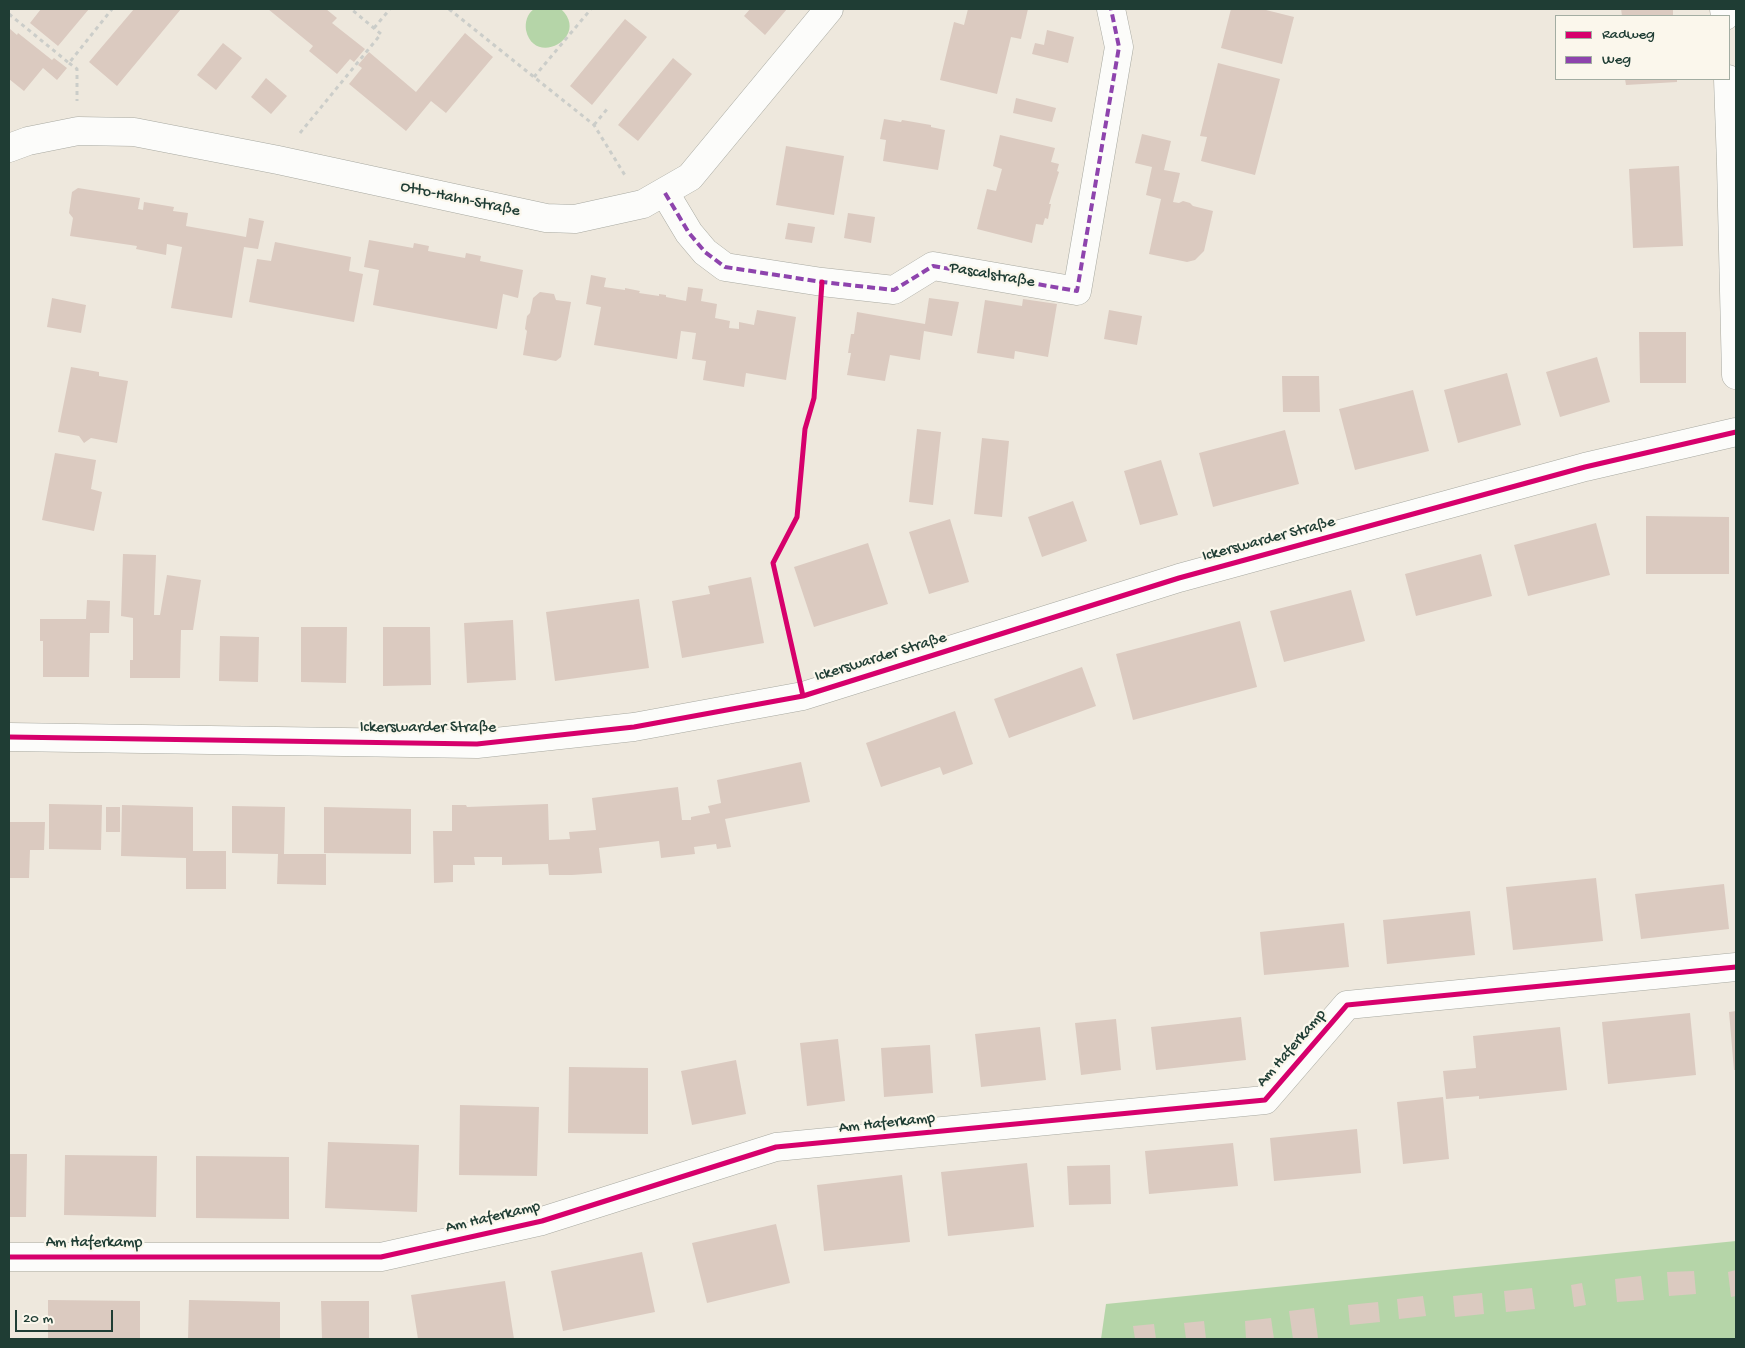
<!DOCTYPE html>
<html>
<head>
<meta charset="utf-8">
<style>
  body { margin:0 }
  #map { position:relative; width:1745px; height:1348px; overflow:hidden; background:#eee8dd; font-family:"Gochi Hand",sans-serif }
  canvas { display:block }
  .frame { position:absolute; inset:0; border:10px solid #1f3d34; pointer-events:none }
  .legend { position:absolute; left:1555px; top:15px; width:175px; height:65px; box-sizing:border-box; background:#fbf7ec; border:1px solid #a3ada2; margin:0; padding:6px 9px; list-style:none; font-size:15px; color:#1f3d34 }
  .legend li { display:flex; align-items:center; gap:10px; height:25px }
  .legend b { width:25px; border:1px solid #a3ada2 }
  .scale { position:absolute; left:15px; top:1310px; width:98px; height:22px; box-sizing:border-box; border:2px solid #1f3d34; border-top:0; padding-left:6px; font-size:15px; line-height:18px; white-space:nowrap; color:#1f3d34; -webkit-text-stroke:4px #fbf7ec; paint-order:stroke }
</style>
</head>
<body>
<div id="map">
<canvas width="1745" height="1348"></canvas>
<div class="frame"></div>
<ul class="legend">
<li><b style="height:6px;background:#d6006c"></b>Radweg</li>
<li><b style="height:6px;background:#8e44ad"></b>Weg</li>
</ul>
<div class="scale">20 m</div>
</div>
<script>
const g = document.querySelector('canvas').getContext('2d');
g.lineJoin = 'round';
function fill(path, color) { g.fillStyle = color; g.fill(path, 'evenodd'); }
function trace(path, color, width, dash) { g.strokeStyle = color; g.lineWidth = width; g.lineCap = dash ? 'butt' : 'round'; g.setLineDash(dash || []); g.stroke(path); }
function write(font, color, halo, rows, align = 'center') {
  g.font = font + ' "Gochi Hand",sans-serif'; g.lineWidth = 4.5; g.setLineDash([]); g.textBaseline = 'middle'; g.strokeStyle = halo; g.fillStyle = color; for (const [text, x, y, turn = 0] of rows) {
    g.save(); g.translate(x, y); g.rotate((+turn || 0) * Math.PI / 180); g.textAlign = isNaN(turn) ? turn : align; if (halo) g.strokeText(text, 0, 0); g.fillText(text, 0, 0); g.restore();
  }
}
fill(new Path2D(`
  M534,9H561C591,37 534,68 526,30C525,22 527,14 534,9Z
  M1736,1241V1339H1101L1106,1304Z`), '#b5d5a8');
fill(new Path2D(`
  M41,9H89L58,46L30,23Z
  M134,9H181L117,86L89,62Z
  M268,9H326L337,18L332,23L365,49L354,62L350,59L337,74L309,51L313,46Z
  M750,9H787L765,35L744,16Z
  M968,9H1028L1021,39L1011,37L997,94L940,80L954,22L964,25Z
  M1231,9H1262L1294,17L1282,64L1221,48Z
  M1621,9H1673V16H1622Z
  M625,19L647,37L592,105L570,86Z
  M9,28L17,35L18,33L52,60L54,58L67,68L57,80L43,68L24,91L9,79Z
  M1047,30L1074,37L1068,63L1032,54L1035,43L1044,45Z
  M465,33L493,57L446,113L431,101L406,131L349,84L362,68L358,65L369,52L416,92Z
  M223,43L242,58L216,90L197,75Z
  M673,58L692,74L638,141L618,125Z
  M1218,63L1280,79L1255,175L1201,161L1207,137L1200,136Z
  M266,78L287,96L271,114L251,97Z
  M1625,79H1677V82L1626,85Z
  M1016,98L1056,108L1052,122L1013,113Z
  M884,119L901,122L902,120L931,125V127L945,130L938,170L883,161L886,140L880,139Z
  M1142,134L1171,141L1164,170L1180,173L1173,202L1179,203L1183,201L1190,203L1193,206L1213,211L1204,251L1195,260L1187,262L1149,254L1161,199L1146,195L1152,167L1135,163Z
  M1000,135L1055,148L1051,162L1059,164L1057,171L1059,172L1049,204H1051L1048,219L1045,218L1043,225L1036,224L1032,243L977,229L987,189L996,191L1002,169L993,166Z
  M786,146L844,156L834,215L776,205Z
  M1679,166L1683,246L1633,248L1629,169Z
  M78,188L140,198L138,209L143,210L144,202L174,207L173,211L188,213L186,226L225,233L246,237L249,218L264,221L258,249L244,247L232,318L171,308L182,247L167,244L166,255L136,249L137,246L70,236L73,218L69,213L72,192Z
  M848,213L875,217L871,243L844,238Z
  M788,223L815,227L812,243L785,239Z
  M369,240L413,248L414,243L429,246L428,251L465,258L466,253L481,256L480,261L523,270L518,298L503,294L497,329L373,305L379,270L364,267Z
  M275,242L351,257L349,271L363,274L354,322L249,302L257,259L271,261Z
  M591,275L606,278L604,287L625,290V288L640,291L639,293L659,296V294L666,295V297L686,301L688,287L703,289L701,301L717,304L715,318L730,321L729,328L739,329V322L754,325L757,310L796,317L786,380L746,373L744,387L703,380L706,361L692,359L696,333L681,331L677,359L594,345L601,307L586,304Z
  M540,292L554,294L556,300L571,302L561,357L556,361L523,355L527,331L525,329L527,316L530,313L533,298Z
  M52,298L86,305L81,333L47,327Z
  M929,298L959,302L952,336L924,331L920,360L890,355L885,381L847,375L851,353H848L851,334H854L857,312L925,324Z
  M1023,299L1057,304L1048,357L1015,351L1014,359L977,353L985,300L1022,306Z
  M1109,310L1142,316L1137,345L1104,339Z
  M1639,332H1686V383H1640Z
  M1597,357L1610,402L1560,417L1546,372Z
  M71,367L99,372V376L128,381L117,443L91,438L84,443L79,436L58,432Z
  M1507,373L1521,425L1458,443L1444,390Z
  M1282,376H1319L1320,412H1283Z
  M1413,390L1429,451L1355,470L1339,409Z
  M917,429L941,432L933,505L909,502Z
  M1285,430L1299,484L1213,507L1199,453Z
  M982,438L1009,441L1002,517L974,514Z
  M55,453L96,460L91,489L102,492L94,531L42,520Z
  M1161,460L1178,515L1140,525L1124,471Z
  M1073,501L1087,541L1042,557L1028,517Z
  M1646,516L1729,517V574H1646Z
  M950,519L969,582L929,594L909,532Z
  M1596,523L1610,575L1528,596L1514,545Z
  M868,543L888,604L814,627L794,567Z
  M123,554L156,555L154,615H160L167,575L201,580L193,630H181L180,678H130V660H133V618L121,616Z
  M1481,554L1492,596L1416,616L1405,574Z
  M751,577L764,643L682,658L672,601L710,594L708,586Z
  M1351,590L1365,641L1284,662L1270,611Z
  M639,599L649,668L555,681L546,612Z
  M87,600L110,601L109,633H90L89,677H43V641H40V619H86Z
  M513,620L516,680L467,683L464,623Z
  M1240,621L1257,687L1133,720L1116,654Z
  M301,627H347L346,683L301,682Z
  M383,627H430L431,685L383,686Z
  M220,636L259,637L258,682L219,681Z
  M1082,667L1096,706L1009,738L994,699Z
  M955,711L973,764L943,775L940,767L881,787L866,743Z
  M801,762L810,802L725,819L731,847L717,849L716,844L694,847L695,854L661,858L659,841L599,848L602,873L572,875H549L548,864L502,865V857H474L475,865H453V882L434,883L433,831H452V805H466L467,807L548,804L549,840L570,839L569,832L596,830L592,798L678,787L682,820H691V817L710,813L708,806L721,803L717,780Z
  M49,804L102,805L101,850L49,849Z
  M122,805L193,807V851H226V889H186V858L121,856Z
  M232,806L285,807L284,854H326V885L277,884L278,854L232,853Z
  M106,807H120V832H106Z
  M324,807L411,809V854L324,853Z
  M9,822H45L44,850H30L29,878H10Z
  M1596,878L1603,941L1513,950L1506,887Z
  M1724,884L1729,929L1641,939L1635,894Z
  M1470,911L1475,955L1387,964L1383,920Z
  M1344,923L1349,967L1264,975L1260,932Z
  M1736,1011V1070H1734L1729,1012Z
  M1690,1013L1696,1075L1608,1084L1602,1022Z
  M1241,1017L1246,1060L1156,1070L1151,1027Z
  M1116,1019L1121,1070L1081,1075L1075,1023Z
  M1040,1027L1046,1080L981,1087L975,1034Z
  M1560,1027L1567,1090L1479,1099V1096L1446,1099L1443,1071L1476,1068L1473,1036Z
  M838,1039L845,1101L807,1106L800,1043Z
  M930,1045L933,1093L884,1097L881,1048Z
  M736,1060L746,1114L692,1125L681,1071Z
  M569,1067L648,1068V1134L568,1133Z
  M1443,1097L1449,1159L1403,1164L1397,1102Z
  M460,1105L539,1107L537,1176L459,1175Z
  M1357,1129L1361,1173L1274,1181L1270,1138Z
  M328,1142L419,1145L417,1212L325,1208Z
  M1233,1143L1238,1186L1149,1194L1145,1151Z
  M9,1154H27L26,1217H9Z
  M65,1155L157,1156L156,1217L64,1215Z
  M196,1156L289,1157V1219L196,1218Z
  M1027,1163L1034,1227L948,1236L941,1172Z
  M1110,1165L1111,1204L1069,1205L1067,1166Z
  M902,1175L910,1242L824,1251L817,1185Z
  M776,1224L790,1283L707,1303L692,1243Z
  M642,1252L655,1312L563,1331L551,1271Z
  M1736,1270V1296L1731,1297L1728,1272Z
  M1694,1271L1696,1294L1669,1296L1667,1272Z
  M1641,1276L1644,1300L1617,1302L1615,1279Z
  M505,1281L514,1339H418L411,1295Z
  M1582,1283L1586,1305L1574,1307L1571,1285Z
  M1532,1288L1535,1309L1506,1312L1504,1291Z
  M1482,1293L1484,1314L1455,1317L1453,1296Z
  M1423,1296L1426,1316L1399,1319L1397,1299Z
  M48,1300L140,1301V1339H48Z
  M189,1300L280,1302V1339H188Z
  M321,1301H369V1339H322Z
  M1378,1302L1380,1322L1350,1325L1348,1305Z
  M1314,1308L1318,1338L1293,1339L1289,1311Z
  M1271,1318L1274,1339H1246L1245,1321Z
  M1204,1321L1206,1339H1186L1184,1323Z
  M1154,1324L1156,1339H1135L1133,1326Z`), '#dbcac0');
const minor = new Path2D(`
  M1724,9L1725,16
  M1728,79L1731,164L1736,375
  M9,148L28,141L78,131L134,132L278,160L546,218L575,219L643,204L690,177L829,9
  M665,193L689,233L705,252L725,267L822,282L894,290L933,266L1077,291L1119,47L1111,9
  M9,1257H381L542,1221L776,1147L1265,1100L1347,1005L1736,967`);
const secondary = new Path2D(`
  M9,737L477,744L634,727L803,696L1179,578L1585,467L1736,432`);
trace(minor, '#a8a9a1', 29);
trace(secondary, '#a8a9a1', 29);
trace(new Path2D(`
  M449,9L594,125L626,177
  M9,14L69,63L112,9
  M374,28L390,9
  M69,63L77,69V101
  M534,77L591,9
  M594,125L608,108
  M300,133L381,34L351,9`), '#cbcdc9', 3, [4, 4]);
trace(minor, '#fcfcfa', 28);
trace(secondary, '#fcfcfa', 28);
trace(new Path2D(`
  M665,193L689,233L705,252L725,267L822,282L894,290L933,266L1077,291L1119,47L1111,9`), '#8e44ad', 4, [8, 4]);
trace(new Path2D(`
  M803,696L773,563L797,517L805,429L814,398L822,282
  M9,737L477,744L634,727L803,696L1179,578L1585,467L1736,432
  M9,1257H381L542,1221L776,1147L1265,1100L1347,1005L1736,967`), '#d6006c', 5);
write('16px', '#1f3d34', '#fbf7ec', [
  ["Otto-Hahn-Straße",460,200,12],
  ["Pascalstraße",992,276,10],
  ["Ickerswarder Straße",1269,540,-15],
  ["Ickerswarder Straße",881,658,-17],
  ["Ickerswarder Straße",428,729],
  ["Am Haferkamp",1292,1049,-49],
  ["Am Haferkamp",887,1124,-6],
  ["Am Haferkamp",493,1218,-13],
  ["Am Haferkamp",94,1244]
]);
</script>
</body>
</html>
